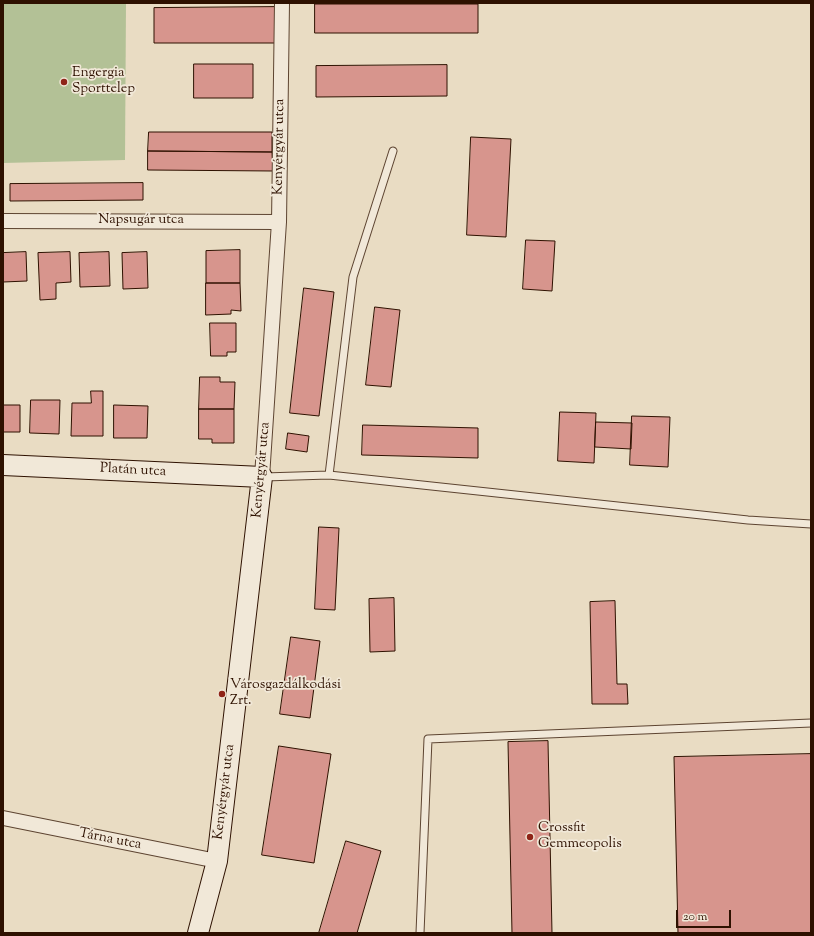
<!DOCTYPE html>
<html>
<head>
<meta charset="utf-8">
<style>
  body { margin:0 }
  #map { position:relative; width:814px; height:936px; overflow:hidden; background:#e9dcc3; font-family:"Sorts Mill Goudy",serif }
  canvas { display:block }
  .frame { position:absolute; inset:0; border:4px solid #2e1100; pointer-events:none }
  .scale { position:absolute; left:676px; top:910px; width:55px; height:18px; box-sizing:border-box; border:2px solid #2e1100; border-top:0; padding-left:5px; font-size:12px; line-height:14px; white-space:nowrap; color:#2e1100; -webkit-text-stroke:3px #f1e8d8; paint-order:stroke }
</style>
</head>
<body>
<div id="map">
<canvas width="814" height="936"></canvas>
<div class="frame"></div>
<div class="scale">20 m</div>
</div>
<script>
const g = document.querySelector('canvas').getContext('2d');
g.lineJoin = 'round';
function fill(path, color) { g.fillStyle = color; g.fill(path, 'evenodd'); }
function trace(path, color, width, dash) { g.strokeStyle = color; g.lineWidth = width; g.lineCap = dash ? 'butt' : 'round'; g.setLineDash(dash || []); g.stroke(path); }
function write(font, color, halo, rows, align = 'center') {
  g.font = font + ' "Sorts Mill Goudy",serif'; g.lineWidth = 3.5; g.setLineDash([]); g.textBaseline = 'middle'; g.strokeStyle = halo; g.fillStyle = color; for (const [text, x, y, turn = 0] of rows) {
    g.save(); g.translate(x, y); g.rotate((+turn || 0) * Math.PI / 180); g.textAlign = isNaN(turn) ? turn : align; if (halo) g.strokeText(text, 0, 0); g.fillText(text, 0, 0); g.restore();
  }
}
fill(new Path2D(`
  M3,3H126L125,160L3,163Z`), '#b3c196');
const building = new Path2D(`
  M315,4H478V33H315Z
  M275,7V43H154V8Z
  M194,64H253V98H194Z
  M447,65V96L316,97V66Z
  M149,132H272V152L148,151Z
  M471,137L511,139L506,237L467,235Z
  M148,151L272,152L273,171L148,170Z
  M143,183V200L10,201V184Z
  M526,240L555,241L552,291L523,289Z
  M240,250V283H206V251Z
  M26,252L27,281L3,282V253Z
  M70,252L71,282L56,283V299L40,300L38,253Z
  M109,252L110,286L80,287L79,253Z
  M147,252L148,288L123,289L122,253Z
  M206,283H240L241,311L231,310V314L206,315Z
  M304,288L334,292L319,416L290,413Z
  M375,307L400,310L391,387L366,385Z
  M210,323H236V352H227V356H211Z
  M200,377H220V382H235L234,409H199Z
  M91,391H103V436H71L72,403H91Z
  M31,400H60L59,434L30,433Z
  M3,405H20V432H3Z
  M114,405L148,406L147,438H114Z
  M199,409H234V443H212V439H199Z
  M560,412L596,413L594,463L558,461Z
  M632,416L670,417L668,467L630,465Z
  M596,422L632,423L631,449L595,447Z
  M363,425L478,428V458L362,455Z
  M288,433L309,436L307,452L286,449Z
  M319,527L339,528L335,610L315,609Z
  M394,598L395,651L370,652L369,599Z
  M615,601L617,684H627L628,704H592L590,602Z
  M291,637L320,641L310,718L280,714Z
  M548,741L552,933H512L508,742Z
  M279,746L331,754L314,863L262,855Z
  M811,754V933H678L674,757Z
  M346,841L381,851L357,933H319Z`);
fill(building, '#d7958d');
trace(building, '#2e1100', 1);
const lane = new Path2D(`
  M329,475L353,277L393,151
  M264,477L329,475L748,520L811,524
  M420,933L428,739L811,723`);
const street = new Path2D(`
  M3,221L279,222
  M262,477L279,222L282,3
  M3,818L217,861`);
const secondary = new Path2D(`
  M3,465L262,477L217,861L198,933`);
trace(lane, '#5d4431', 9);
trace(street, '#5d4431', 16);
trace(secondary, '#2e1100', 22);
trace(lane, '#f1e8d8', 7);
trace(street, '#f1e8d8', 14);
trace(secondary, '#f1e8d8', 20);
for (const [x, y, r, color] of [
  [64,82,4,"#8f2418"],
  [222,694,4,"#8f2418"],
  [530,837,4,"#8f2418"]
]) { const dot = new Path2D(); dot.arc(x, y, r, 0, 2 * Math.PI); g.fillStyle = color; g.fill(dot); trace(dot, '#f1e8d8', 1.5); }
write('14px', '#2e1100', '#f1e8d8', [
  ["Engergia",72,74],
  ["Sporttelep",72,90],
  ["Városgazdálkodási",230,686],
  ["Zrt.",230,702],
  ["Crossfit",538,829],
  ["Gemmeopolis",538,845]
], 'left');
write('14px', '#2e1100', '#f1e8d8', [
  ["Kenyérgyár utca",280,147,-89],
  ["Napsugár utca",141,221],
  ["Kenyérgyár utca",262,470,-85],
  ["Platán utca",133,471,3],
  ["Kenyérgyár utca",225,792,-83],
  ["Tárna utca",110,840,11]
]);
</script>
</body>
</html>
